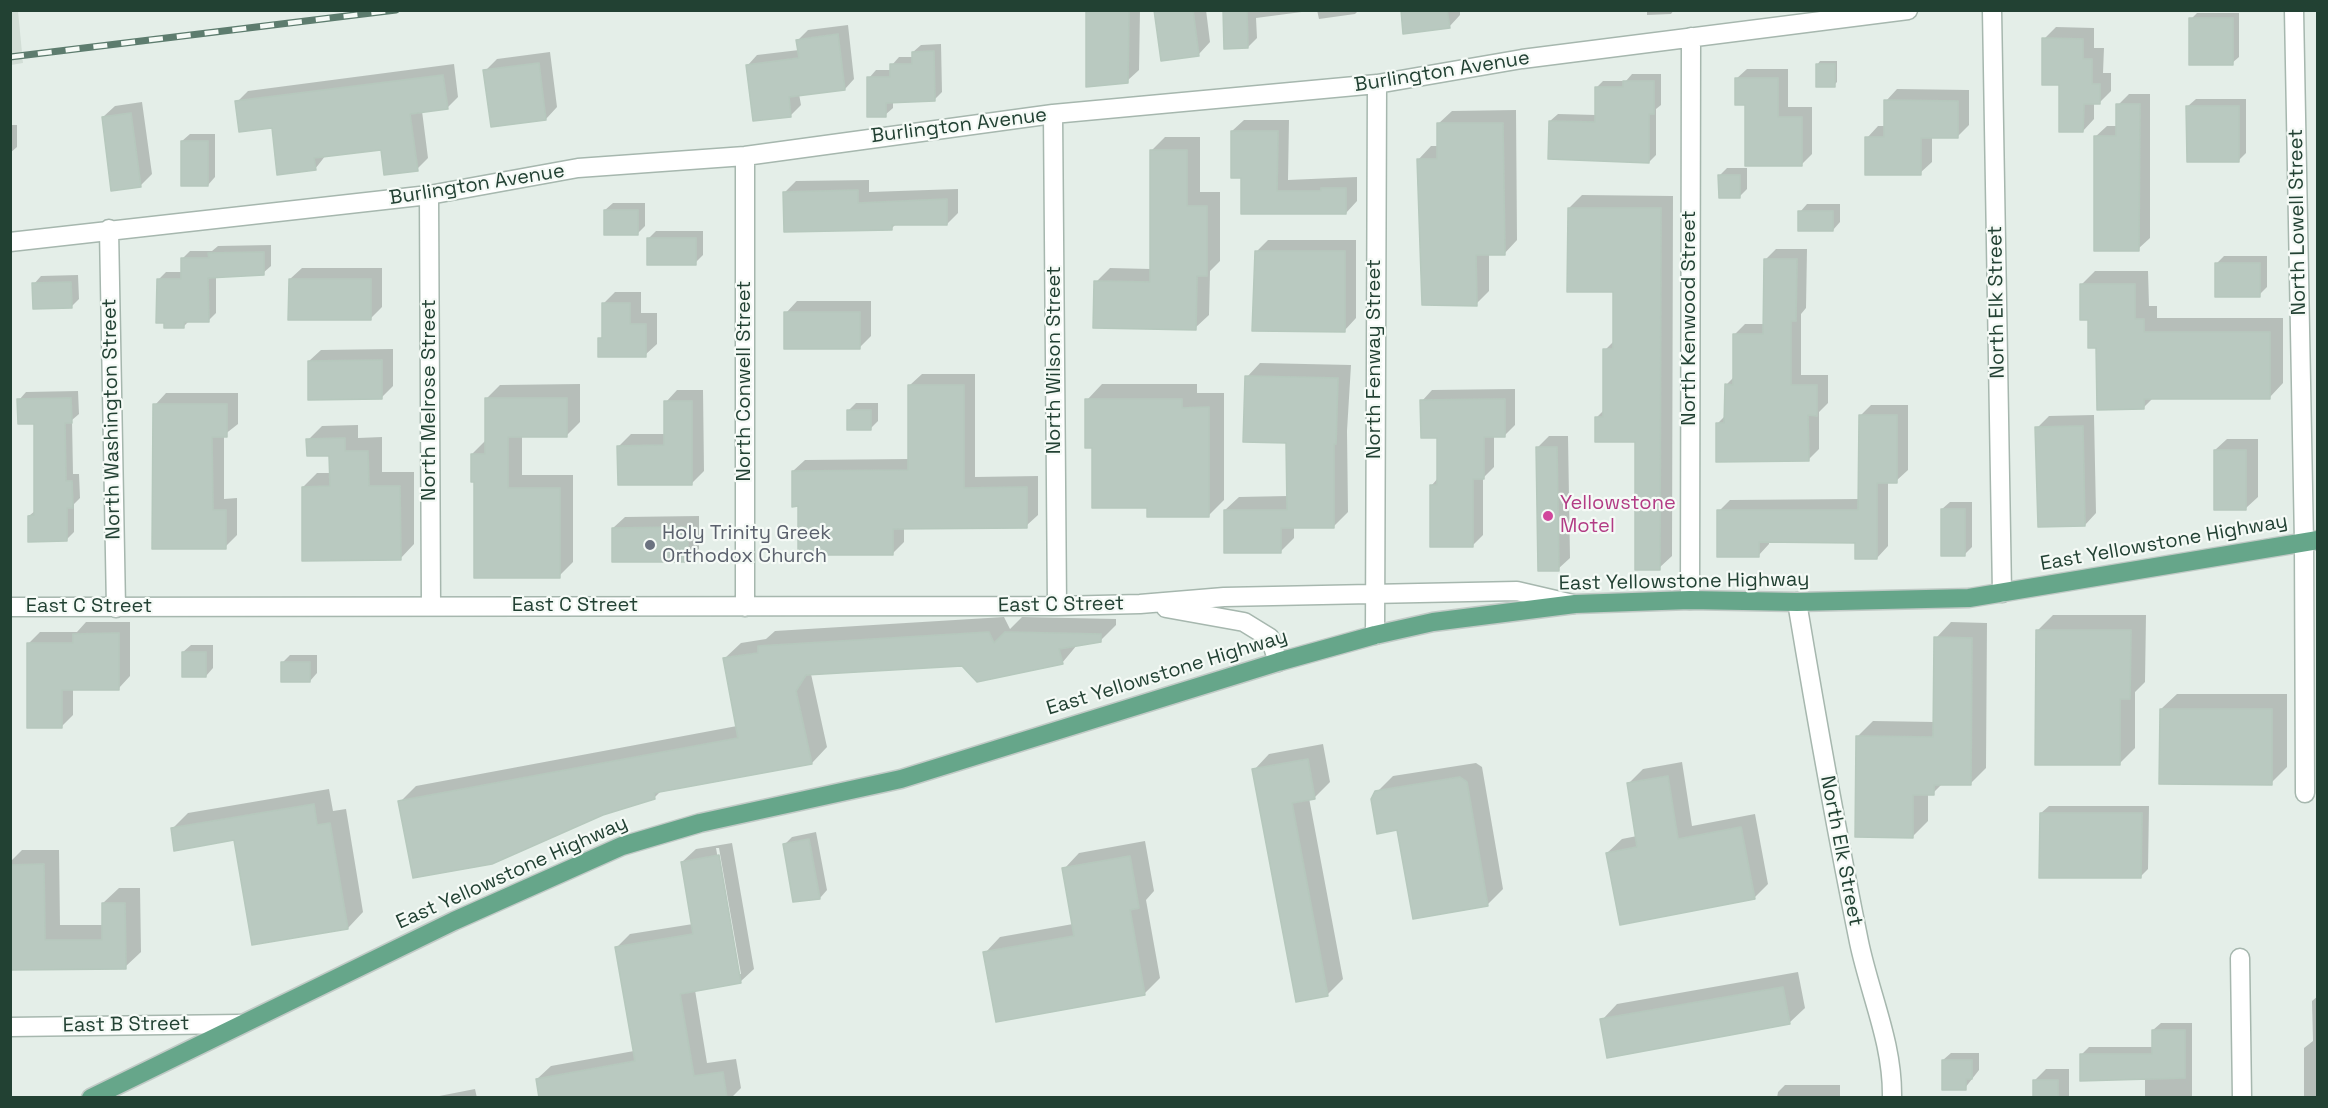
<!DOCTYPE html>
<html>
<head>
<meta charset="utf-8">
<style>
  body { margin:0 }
  #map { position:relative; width:2328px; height:1108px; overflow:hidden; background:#e4eee8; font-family:"Space Grotesk",sans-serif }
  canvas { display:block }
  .frame { position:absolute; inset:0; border:12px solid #224133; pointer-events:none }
</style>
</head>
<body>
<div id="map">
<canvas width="2328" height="1108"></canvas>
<div class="frame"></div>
</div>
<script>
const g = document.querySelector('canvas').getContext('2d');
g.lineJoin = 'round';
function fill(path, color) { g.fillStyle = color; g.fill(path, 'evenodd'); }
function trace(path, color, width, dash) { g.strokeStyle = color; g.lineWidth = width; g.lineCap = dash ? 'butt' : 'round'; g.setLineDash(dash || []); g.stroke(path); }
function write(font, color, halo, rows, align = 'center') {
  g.font = font + ' "Space Grotesk",sans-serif'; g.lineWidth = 4.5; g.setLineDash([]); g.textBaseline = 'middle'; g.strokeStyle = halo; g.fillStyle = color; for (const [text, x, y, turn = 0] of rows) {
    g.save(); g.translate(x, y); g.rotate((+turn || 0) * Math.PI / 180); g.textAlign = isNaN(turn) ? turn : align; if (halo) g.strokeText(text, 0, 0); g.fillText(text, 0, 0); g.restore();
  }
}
fill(new Path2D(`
  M10,11H18L23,63L11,65Z`), '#d2ded6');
fill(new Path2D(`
  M1087,10H1140L1139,70L1127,81Z
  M1156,10H1206L1210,42L1199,54Z
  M1224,10H1317L1256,18L1257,38L1248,47Z
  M1317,10H1359L1355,14L1319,19Z
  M1402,10H1460V15L1449,27Z
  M1647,10H1674L1671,14L1647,15Z
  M2197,13H2239V57L2232,63L2191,19Z
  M848,25L854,79L845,89L799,94L801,105L791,115L748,65L757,55L799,50L798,40L808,30Z
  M2056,27L2094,28V48H2104L2103,73H2111V91L2099,103L2094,102V119L2083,131L2044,39Z
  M941,44L942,92L935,99L893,101V108L885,115L869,78L876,70H892V65L899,57H914L913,52L921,45Z
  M550,52L557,107L546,119L485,71L497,59Z
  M1820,61H1837V82L1834,85L1817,65Z
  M454,64L458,97L447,108L422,111L428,158L417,169L382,148L326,155L315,169L273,127L237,102L248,91Z
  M1747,69H1788V107H1812V154L1802,164L1746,104L1736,79Z
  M1632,74H1661V105L1656,109V155L1649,162L1550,121L1558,114L1596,115V88L1603,81H1626Z
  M1897,89L1969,90V125L1957,137H1932V162L1920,173L1867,138L1878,126H1886V101Z
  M2129,94H2150V238L2138,249L2095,137L2107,126H2118V105Z
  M2196,99H2246V153L2238,161L2188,106Z
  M142,102L152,174L140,186L103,117L115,106Z
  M1516,110L1517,240L1504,254H1489V291L1476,304L1418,160L1431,146H1438V124L1452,111Z
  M1244,120H1289L1288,180L1357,177V201L1346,213H1242V176L1232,131Z
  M10,125H17V147L10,153Z
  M190,134H215V177L208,185L182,141Z
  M1165,137H1200V192H1220V261L1210,271L1209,315L1195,328L1096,282L1110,268L1151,269V151Z
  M1727,168H1747V189L1740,196L1720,175Z
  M869,180V192L958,189V213L947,224H896L892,228L785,192L796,181Z
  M1582,195L1673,196L1672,556L1659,568L1636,441L1596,418L1605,409V350L1615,340V291L1569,208Z
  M613,203H645V226L638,233L605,210Z
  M1807,204H1840V222L1833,230L1800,212Z
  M656,231H703V255L695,263L648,239Z
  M1268,240H1356V318L1345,330H1254L1256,252Z
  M271,245V266L263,273L216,276V313L208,321H189L184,326L159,279L166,272H182V259L190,251H212L218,246Z
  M1776,249H1807L1806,308L1801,314V375H1828V403L1819,412V449L1808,460L1718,423L1726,415V385L1734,377V335L1745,324H1764L1765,260Z
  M2224,256H2267V287L2259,295L2217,263Z
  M302,268H382V307L370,319L290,279Z
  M2095,271H2148L2149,306H2157V318H2283V383L2270,397H2154L2143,408L2098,347L2081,285Z
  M78,275L79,299L71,307L34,284L41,276Z
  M615,292H641V313H657V344L645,355L600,339L604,335V303Z
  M797,301H871V336L859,348L786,313Z
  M393,349V386L381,398L309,361L321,350Z
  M1260,363L1351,365L1347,431L1348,512L1334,526L1294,527V538L1280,552L1225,510L1239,497L1288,496V442L1247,377Z
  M922,374H975V477L1038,476V515L1026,526L904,527V542L892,554L799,505L793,471L805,460L910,459V385Z
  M580,384V422L566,436H522V475H573V562L559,576L475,480L472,454L486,440V399L500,385Z
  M1102,384H1197V393H1224V500L1208,516L1148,506L1093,446L1087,400Z
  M1515,389V425L1504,436H1494V467L1483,478V535L1472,546L1432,485L1438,478V436L1422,401L1432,390Z
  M677,390H703L704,471L692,483L619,446L631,434H666V402Z
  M78,391L79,414L72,420L73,474H79L80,498L74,504V532L67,539L29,516L36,510L35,422L19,400L26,392Z
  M166,393H238V424L224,435V499L237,498V535L225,547L155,405Z
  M856,403H878V421L870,429L848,411Z
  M1871,405H1908V470L1896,481H1888V546L1877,558L1856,541L1769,540V544L1758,556L1719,511L1730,500L1860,499V416Z
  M2094,415L2096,513L2085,525L2037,428L2049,416Z
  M358,425V438L382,437V472H414V544L400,559L303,487L317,473H331L330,454L308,440L322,426Z
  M1549,436H1568L1570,558L1558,569L1538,447Z
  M2227,439H2258V497L2246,508L2215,450Z
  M1950,502H1972V547L1964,555L1942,509Z
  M699,516V549L687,561L613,528L625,517Z
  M2053,615H2146L2145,682L2135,692V748L2119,764L2038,630Z
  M1004,617L1010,629L1022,617L1116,619V625L1100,641L1077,645L1062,663L962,664L811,674L827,747L812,763L662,790L654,798L400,802L416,786L737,726L725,658L741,643L766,639L775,631Z
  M86,622H130V676L119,688H73V715L62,726L28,644L40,632H77Z
  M1951,622L1987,623L1986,768L1970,784L1943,783L1933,793H1928V821L1913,836L1857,737L1873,721L1935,722L1936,638Z
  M191,645H213V668L206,676L183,652Z
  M290,655H317V673L310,681L283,662Z
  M2177,694H2287V767L2271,783L2161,709Z
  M1323,744L1330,782L1315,797L1309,798L1343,979L1327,995L1254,770L1269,754Z
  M1682,762L1692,826L1755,814L1768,884L1754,898L1607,853L1622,839L1637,836L1629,783L1643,769Z
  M1476,763L1482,767L1503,889L1488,904L1399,829L1377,792L1393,776Z
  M329,789L333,811L346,809L363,912L348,928L235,839L172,829L188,813Z
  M2049,806H2149L2148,869L2141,876L2041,813Z
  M816,832L827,890L820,898L785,844L792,837Z
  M1145,841L1154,891L1146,900L1160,978L1145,993L985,953L1000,937L1073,924L1064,869L1079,853Z
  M732,843L754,969L740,982L695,990L707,1063L736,1059L741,1088L731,1098H540L537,1079L551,1066L634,1051L616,948L630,934L693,924L682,862L696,849ZM716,848H719L741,974H738Z
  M22,850H59L60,925H104L103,903L119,888H140L141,952L125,967L10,968V862Z
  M1798,972L1805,1008L1789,1023L1602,1020L1617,1004Z
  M2318,996V1098H2304V1048L2313,1041L2312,1001Z
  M2161,1023H2192V1098H2145V1080H2082V1054L2089,1047H2153V1030Z
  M1951,1053H1979V1070L1965,1088L1943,1060Z
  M2046,1069H2069V1098H2034V1081Z
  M1785,1085H1840V1098H1777L1778,1092Z
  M475,1089L477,1098H429Z`), '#0003');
const building = new Path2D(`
  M1086,10H1129L1128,83L1086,87Z
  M1154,10H1193L1199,56L1161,61Z
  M1223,10H1247L1248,48L1224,49Z
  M1401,10H1447L1450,28L1403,34Z
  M2189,18H2233V65H2189Z
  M838,34L845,90L789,97L791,117L753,121L746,65L799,58L796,40Z
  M2042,38L2083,39V59H2092V84H2100V104H2084L2083,132H2059V85H2042Z
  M934,51L935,101L886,103V117H867V77H890V64H912V52Z
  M539,63L546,120L491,127L483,70Z
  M1816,64H1835V87H1816Z
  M443,75L448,109L410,114L418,171L384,175L381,150L314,158L316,170L277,175L272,128L239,132L235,101Z
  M1735,78H1778V117H1802V166H1745V105H1735Z
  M1623,81H1654V114H1649V163L1548,159L1549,121L1595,122V87H1623Z
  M1884,100L1958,101V138H1921V175H1865V137H1884Z
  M2116,104H2140L2139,251H2094V136H2116Z
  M2186,106H2239V162H2187Z
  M131,113L141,187L111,191L102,117Z
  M1437,123H1503L1505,255H1476L1477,306L1422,305L1417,159H1437Z
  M1231,131H1278L1277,191H1321V188H1346V214H1241V178H1231Z
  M181,141H208V186H181Z
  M1150,150H1187V206H1207V276H1197L1196,330L1093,328L1094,281L1150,282Z
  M1718,175H1740V198H1719Z
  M858,190V203L947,199V225H892V230L784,232L783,192Z
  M1568,208H1661L1660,570H1635V442H1595V417H1603V349H1613V292H1567Z
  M604,210H638V235H604Z
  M1798,211H1833V231H1798Z
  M647,238H696V265H647Z
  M1255,251H1345V332L1252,331Z
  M264,252V275L208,278L209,322H184V328H164V323H156L157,279H181V258H209L208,253Z
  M1764,259H1797L1796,321H1791V385H1817V416L1808,415L1809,461L1716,462V423H1724L1725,384L1733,385V334H1763Z
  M2215,263H2260V297H2215Z
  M289,279H371V320H288Z
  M71,282L72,308L33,309L32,283Z
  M2080,284H2135V319H2144V332H2270V399H2144V409L2097,410L2096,348H2088V320H2080Z
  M602,303H630V324H646V357H598V338H602Z
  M784,312H860V349H784Z
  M382,360V399L308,400V361Z
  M1245,376L1338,378L1336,444H1334V528H1281V553H1224V510H1287L1286,443L1243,442Z
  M908,385H964V488L1027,487V528L893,529V555H798V506L792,507V471L908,470Z
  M71,398L72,423H65L66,481H72L73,508H67V541L28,542V516L34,515V424H18L17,399Z
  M485,398H567V437H508V488H560V578H474V482H471V454H485Z
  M1085,399H1182V408L1209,407V517H1147V508H1092V448H1085Z
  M1505,399V437H1484V479H1473V547H1430V485H1437V438H1421L1420,400Z
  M664,401H692V485H618L617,446L664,445Z
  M153,404H227V437H212L213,510H226V549H152Z
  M847,410H871V430H847Z
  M1859,415H1897V483H1877V559H1855V543L1759,542V557H1717V510H1858Z
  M2083,426L2085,526L2038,527L2035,427Z
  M345,438V451H368L369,486H400L401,560L302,561V487L330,486L329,456H307L306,439Z
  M1536,447H1557L1559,571H1538Z
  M2214,450H2246V510H2214Z
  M1941,509H1965V556H1941Z
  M688,527V562H612V528Z
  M2036,630H2131L2130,699H2120V765H2035Z
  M989,632L994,643L1005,632L1101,634V642L1059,649L1063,664L977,682L962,666L806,675L796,691L812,764L654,793L655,799L603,815L492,864L413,878L398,801L738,738L723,658L758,653V646Z
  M119,633V690H62V728H27V643H73V634Z
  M1934,637L1972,638L1971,785H1934V795H1913V838L1855,837L1856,736L1933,737Z
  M182,652H206V677H182Z
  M281,662H310V682H281Z
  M2160,709H2272V785L2159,784Z
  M1308,759L1315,799L1292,803L1328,996L1296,1002L1252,769Z
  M1668,776L1678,839L1741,827L1755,899L1620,925L1606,853L1637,847L1627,783Z
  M1460,777L1467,782L1488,906L1413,919L1397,830L1377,834L1371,799L1375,791Z
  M314,804L317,825L330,823L348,929L252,945L234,840L174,851L171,828Z
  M2040,813H2142L2141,878H2039Z
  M809,839L820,899L793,902L783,844Z
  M719,855L741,983L680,994L694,1076L723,1072L727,1098H539L536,1079L635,1061L615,947L693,934L681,862Z
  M1130,856L1139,908L1130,910L1145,995L996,1022L983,952L1074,936L1062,868Z
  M44,864L45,940H102V903H125L126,969L10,970V865Z
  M1783,987L1790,1024L1607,1058L1600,1019Z
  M2152,1030H2185V1078L2080,1081V1054H2152Z
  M1942,1060H1972V1079H1966V1090H1942Z
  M2033,1080H2058V1098H2033Z`);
fill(building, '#b9c9c0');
trace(building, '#b6c8bd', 1.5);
const minor = new Path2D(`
  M1992,10L2002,593
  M2294,10L2304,542L2305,793
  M1053,114L1057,606
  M429,195L431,606
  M109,229L116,608
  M10,242L429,195L578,168L745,156L1053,114L1377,84L1522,59L1908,10
  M1690,600L1691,37
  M1797,602C1816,716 1836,829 1859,942C1870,995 1893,1043 1892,1098
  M10,607L1057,606L1140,604L1224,597L1517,591L1573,604
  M745,607V156
  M1166,608L1244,622L1270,638L1278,662
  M1375,635L1377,84
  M2240,958L2242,1098
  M10,1027L241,1024`);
const major = new Path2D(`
  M91,1098L454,921L622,846L700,823L901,779L1278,662L1375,635L1433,622L1575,604L1690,600L1797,602L1969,598L2318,540`);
trace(minor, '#a6b7ae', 21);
trace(major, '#c1cac6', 21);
trace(minor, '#fff', 18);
trace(major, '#66a68a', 18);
const rail = new Path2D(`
  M10,57L396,10`);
trace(rail, '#5d7c6e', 7);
trace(rail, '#f5faf6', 4.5, [14]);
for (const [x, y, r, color] of [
  [1548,516,6,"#d1479c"],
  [650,545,6,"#6b7280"]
]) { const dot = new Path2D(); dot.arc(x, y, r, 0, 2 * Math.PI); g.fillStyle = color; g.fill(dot); trace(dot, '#f5faf6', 2); }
write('20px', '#224133', '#f5faf6', [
  ["Burlington Avenue",1442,72,-9],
  ["Burlington Avenue",959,126,-7],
  ["Burlington Avenue",477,185,-9],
  ["North Lowell Street",2298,222,-91],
  ["North Elk Street",1997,302,-91],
  ["North Kenwood Street",1690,318,-90],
  ["North Fenway Street",1375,359,-90],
  ["North Wilson Street",1055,360,-90],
  ["North Conwell Street",745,381,-90],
  ["North Melrose Street",430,400,-90],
  ["North Washington Street",112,419,-91],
  ["East Yellowstone Highway",2164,543,-10],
  ["East Yellowstone Highway",1684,582,-1],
  ["East C Street",1061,605,-1],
  ["East C Street",575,606],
  ["East C Street",89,607],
  ["East Yellowstone Highway",1167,673,-17],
  ["North Elk Street",1841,851,79],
  ["East Yellowstone Highway",512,873,-24],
  ["East B Street",126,1025,-1]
]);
write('20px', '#b23c85', '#f5faf6', [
  ["Yellowstone",1560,504],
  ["Motel",1560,527]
], 'left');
write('20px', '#5b616d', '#f5faf6', [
  ["Holy Trinity Greek",662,534],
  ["Orthodox Church",662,557]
], 'left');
</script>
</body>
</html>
